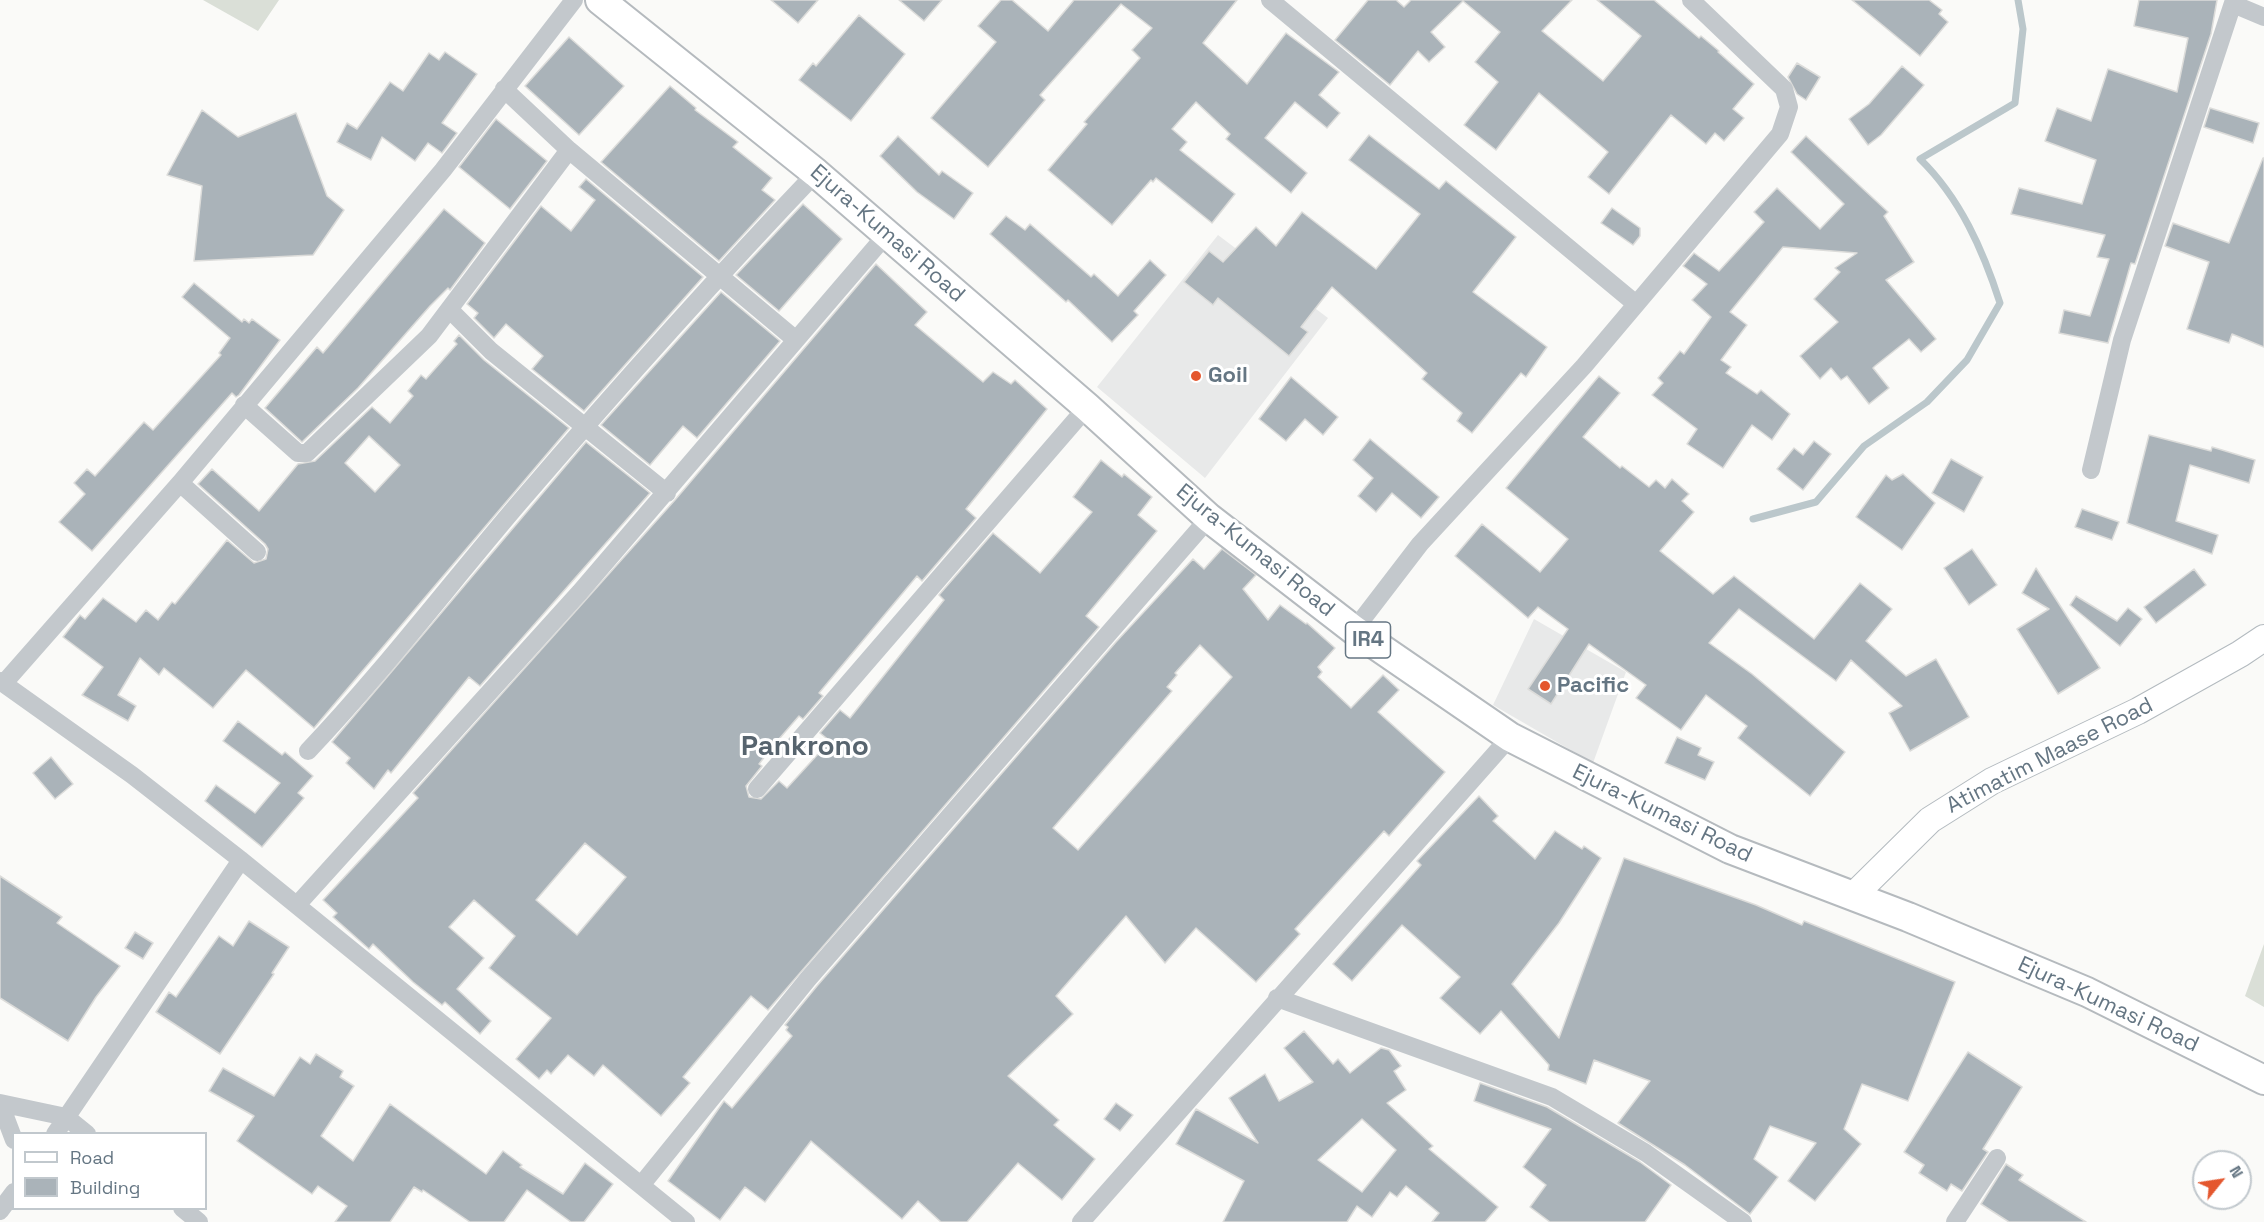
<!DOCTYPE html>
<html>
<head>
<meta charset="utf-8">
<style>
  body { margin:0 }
  #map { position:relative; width:2264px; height:1222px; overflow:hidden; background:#fafaf8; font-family:"Space Grotesk",sans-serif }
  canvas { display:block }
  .legend { position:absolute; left:12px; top:1132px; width:195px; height:78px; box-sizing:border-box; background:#fff; border:2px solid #c1c8cd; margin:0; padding:8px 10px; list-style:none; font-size:18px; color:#657683 }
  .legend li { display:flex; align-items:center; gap:12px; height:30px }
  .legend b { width:30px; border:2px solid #c1c8cd }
  .north { position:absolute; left:2192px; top:1150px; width:60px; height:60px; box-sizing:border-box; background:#fff; border:2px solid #c1c8cd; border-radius:50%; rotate:60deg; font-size:16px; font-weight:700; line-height:24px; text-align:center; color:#657683 }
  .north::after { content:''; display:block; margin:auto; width:21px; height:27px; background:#e4572e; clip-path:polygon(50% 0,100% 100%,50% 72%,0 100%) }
</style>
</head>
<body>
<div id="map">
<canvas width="2264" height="1222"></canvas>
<ul class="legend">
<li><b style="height:8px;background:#fff"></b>Road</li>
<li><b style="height:16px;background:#aab3b9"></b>Building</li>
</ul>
<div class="north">N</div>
</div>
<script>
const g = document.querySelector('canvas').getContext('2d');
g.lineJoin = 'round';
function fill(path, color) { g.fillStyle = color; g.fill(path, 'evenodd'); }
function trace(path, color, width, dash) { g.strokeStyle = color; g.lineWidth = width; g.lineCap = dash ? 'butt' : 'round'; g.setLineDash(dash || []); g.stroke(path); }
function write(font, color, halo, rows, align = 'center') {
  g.font = font + ' "Space Grotesk",sans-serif'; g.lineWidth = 6; g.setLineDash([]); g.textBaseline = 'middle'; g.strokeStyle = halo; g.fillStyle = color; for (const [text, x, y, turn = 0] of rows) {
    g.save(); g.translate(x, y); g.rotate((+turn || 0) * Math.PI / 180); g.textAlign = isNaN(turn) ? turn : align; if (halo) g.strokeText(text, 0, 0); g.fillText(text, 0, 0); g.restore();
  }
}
fill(new Path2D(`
  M1218,235L1328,318L1205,478L1097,387Z
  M1534,619L1626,672L1593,763L1493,705Z`), '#e8e9e9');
fill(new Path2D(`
  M203,0H279L258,31Z
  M2264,944V1007L2245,996Z`), '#dadfd7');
trace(new Path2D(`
  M1753,519L1816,502L1864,446L1927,402L1967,360L2000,303C1983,250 1960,198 1920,159L2015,103L2023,29L2018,0`), '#bbc7cb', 7);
const building = new Path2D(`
  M771,0H818L798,23Z
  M899,0H942L924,21Z
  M1001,0H1012L1048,31L1074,0H1237L1203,43L1247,84L1286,33L1339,72L1319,95L1340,113L1327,128L1295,102L1265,138L1307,173L1291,193L1226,139L1230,134L1196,102L1172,129L1187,142L1180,150L1235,194L1212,223L1156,178L1153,182L1151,180L1112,225L1048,170L1087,124L1084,122L1140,58L1132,50L1152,28L1121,4L1040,95L1045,100L988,167L931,118L996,42L978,26Z
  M1368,0H1396L1404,7L1411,0H1572L1542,31L1603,81L1641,36L1597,0H1654L1699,38L1701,36L1719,51L1718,52L1754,84L1733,109L1744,118L1724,141L1715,133L1706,144L1671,115L1609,194L1588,177L1608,152L1539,93L1496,150L1464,125L1498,82L1475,62L1500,32L1463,1L1431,32L1445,47L1429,62L1418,51L1390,85L1335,40Z
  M1852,0H1929L1942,10L1939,14L1948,22L1920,56Z
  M2139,0H2217L2211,34L2135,264L2131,263L2108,343L2059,333L2064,310L2090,316L2109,259L2097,257L2105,235L2011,214L2019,188L2082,204L2096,160L2045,141L2057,108L2091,121L2108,69L2177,92L2188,38L2134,26Z
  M859,15L905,54L851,121L799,80L813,63L816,66Z
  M569,37L624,86L579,135L525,86Z
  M445,52L477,74L442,123L457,133L442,153L428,143L415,161L382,137L371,160L337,142L347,123L357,129L390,82L403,91L429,53L439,60Z
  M1797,63L1820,77L1806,100L1797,94L1788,77Z
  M1902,66L1924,85L1881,135L1868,145L1849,119L1869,104Z
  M670,86L696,108L695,110L738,142L733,147L772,178L762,190L775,200L719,261L601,162Z
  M2210,108L2259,123L2253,143L2204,127Z
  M202,110L238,137L296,113L327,196L344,210L313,255L194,261L202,186L167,175Z
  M496,119L547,161L510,209L459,167Z
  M1369,135L1439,189L1446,181L1516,237L1473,292L1547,347L1526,377L1521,373L1472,433L1457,421L1462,413L1422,379L1427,373L1332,287L1301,327L1308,332L1289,356L1218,298L1213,305L1184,282L1209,251L1223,262L1256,227L1276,246L1302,212L1376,269L1420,214L1349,160Z
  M898,136L939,175L942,171L973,193L954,219L917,192L880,156Z
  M1806,136L1888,212L1884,216L1914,262L1886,280L1936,339L1921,352L1909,339L1875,366L1873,368L1889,388L1869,404L1847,376L1841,380L1831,368L1820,379L1800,356L1838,322L1814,299L1840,272L1835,268L1857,253L1783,247L1730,312L1747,325L1721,360L1731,367L1726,373L1757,394L1761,390L1790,414L1772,440L1752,425L1723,468L1687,444L1697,429L1652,395L1663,383L1658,378L1680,351L1684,354L1711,317L1692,300L1707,284L1683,266L1694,253L1719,271L1764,222L1754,212L1777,188L1820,229L1844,204L1791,152Z
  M2263,158H2264V347L2232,334L2229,343L2187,329L2209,262L2165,246L2173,223L2229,243Z
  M586,179L703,277L584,411L532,369L543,356L506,324L494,338L474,318L478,313L467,304L541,206L571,231L595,200L579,187Z
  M803,204L842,239L779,311L736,275Z
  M1612,208L1640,228V236L1633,245L1601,223Z
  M444,209L485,243L450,290L448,288L430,306L358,388L302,442L265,408L317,347L323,353Z
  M1006,216L1025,230L1030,224L1091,277L1094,274L1118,296L1150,260L1166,275L1134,311L1138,315L1112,342L1068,300L1066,302L990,234Z
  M876,264L927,312L915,325L983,382L993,372L1011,384L1015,380L1047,409L966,509L976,518L922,581L917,576L819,693L823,696L803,719L799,716L772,747L759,764L762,766L746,786L749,797L761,799L779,781L787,788L830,741L820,733L840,710L850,718L944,600L939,595L993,533L1040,573L1092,512L1073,497L1101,460L1122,477L1124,474L1152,497L1138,515L1157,531L1086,616L1099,627L768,1010L751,996L683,1077L690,1083L661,1116L603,1065L594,1076L568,1055L551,1074L547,1070L539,1079L516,1059L551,1018L489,968L515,936L474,900L449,927L484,958L457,989L491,1021L480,1034L445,1002L442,1005L413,982L373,944L369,949L333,917L337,913L323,900L418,798L413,793L675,500ZM585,843L626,877L577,935L536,900Z
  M194,283L242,322L244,319L249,323L252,319L280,340L239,395L236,397L232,393L92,551L59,522L85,494L74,483L87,469L95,476L144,422L153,430L221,355L219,353L230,338L182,297Z
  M721,292L780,341L697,438L683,426L650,465L601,425Z
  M459,335L484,360L569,428L314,728L246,670L213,708L164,668L159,675L140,658L118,695L136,706L128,721L82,695L103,667L63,637L80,615L85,619L103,598L136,622L146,610L158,620L172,602L175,604L227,540L254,563L266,559L268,549L265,544L198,484L212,469L259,511L298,464L315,461L372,407L390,423L413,396L408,391L421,375L426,379L457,344L454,341ZM369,436L400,465L375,492L345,463Z
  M1599,376L1620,393L1583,437L1620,468L1622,466L1649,487L1656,480L1665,488L1672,479L1689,494L1682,501L1694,512L1660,551L1713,594L1734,576L1814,639L1860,583L1892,609L1866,641L1906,676L1936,659L1969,717L1910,751L1889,713L1902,706L1851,660L1836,681L1739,609L1709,643L1752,674L1845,752L1810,796L1738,738L1747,726L1706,695L1681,730L1636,698L1646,685L1589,644L1551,704L1528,689L1568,629L1538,607L1528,618L1455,556L1482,524L1540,572L1568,539L1506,488Z
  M1291,377L1338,417L1323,435L1305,419L1286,441L1259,419Z
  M2149,435L2211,451L2212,447L2255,460L2249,483L2190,465L2176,521L2218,535L2212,554L2127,523Z
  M1370,439L1439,497L1421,518L1392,493L1376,512L1358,496L1373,478L1353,460Z
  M1814,441L1831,454L1803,490L1777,469L1794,448L1803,455Z
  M586,442L650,493L480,686L469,677L391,773L388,770L374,789L346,763L350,758L332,742Z
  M1951,459L1983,477L1964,512L1932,493Z
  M1903,474L1935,503L1902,550L1856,517L1886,475L1892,480Z
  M2082,509L2119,522L2112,540L2075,527Z
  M1222,549L1256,575L1243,589L1268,620L1280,605L1306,624L1307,623L1335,648L1318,667L1322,672L1318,677L1351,708L1383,675L1399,690L1378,712L1445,772L1389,836L1384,831L1295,929L1300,934L1256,982L1196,928L1165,963L1126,916L1056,996L1073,1014L1008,1076L1059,1120L1054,1125L1095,1159L1062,1200L1018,1163L967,1222H941L918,1201L902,1219L811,1141L765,1202L745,1187L720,1220L668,1181L724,1101L732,1108L792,1036L786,1030L788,1027L785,1025L817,986L1116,642L1193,559L1204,569ZM1200,645L1232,677L1078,850L1053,828L1172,691L1167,687L1177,675L1175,673Z
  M1972,549L1997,585L1969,605L1944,568Z
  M2036,568L2100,668L2058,694L2017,629L2049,609L2022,593Z
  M2194,569L2206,585L2156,623L2144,607Z
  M2076,596L2117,621L2128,608L2142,619L2120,646L2070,605Z
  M238,721L282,755L285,752L313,776L298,793L304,798L262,847L205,801L216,785L255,813L280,783L223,741Z
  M1677,737L1701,748L1698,755L1714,762L1705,780L1665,763Z
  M51,757L73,784L55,799L33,773Z
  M1479,796L1498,816L1493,821L1535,859L1555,831L1582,849L1584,846L1601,858L1559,923L1512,984L1559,1038L1624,858L1756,905L1802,925L1804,921L1955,982L1908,1101L1862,1084L1844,1129L1861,1144L1815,1201L1788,1181L1816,1143L1770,1126L1754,1159L1778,1177L1750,1214L1685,1165L1618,1123L1650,1081L1594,1060L1586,1084L1548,1070L1549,1065L1501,1011L1480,1034L1440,998L1460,977L1402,925L1352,981L1333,964L1421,865L1417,861Z
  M0,876L62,917L57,923L120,966L96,997L68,1041L0,998Z
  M249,921L289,947L272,973L274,974L220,1054L156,1012L169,992L176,997L219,936L233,946Z
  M135,932L153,943L143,959L125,948Z
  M1304,1031L1333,1064L1338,1059L1350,1073L1381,1048L1389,1050L1401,1066L1394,1071L1406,1090L1387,1103L1433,1146L1429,1149L1498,1207L1485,1222H1432L1439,1213L1406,1186L1397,1197L1390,1192L1372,1217L1357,1206L1347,1222H1223L1244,1181L1176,1144L1196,1109L1258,1143L1229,1098L1265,1074L1279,1101L1313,1082L1284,1048ZM1362,1119L1396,1150L1362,1192L1318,1160Z
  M1968,1052L2022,1087L1983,1149L1988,1152L1962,1191L1951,1184L1947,1191L1919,1173L1924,1165L1904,1152Z
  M316,1054L343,1071L340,1077L354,1086L321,1136L353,1161L390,1104L486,1174L503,1151L522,1165L520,1167L563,1194L585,1163L613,1184L584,1222H571L527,1190L504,1222H470L423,1190L422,1192L414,1187L390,1222H335L347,1206L318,1186L312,1194L237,1141L254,1116L209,1091L223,1068L274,1096L300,1057L310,1064Z
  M1480,1083L1547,1107L1640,1162L1671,1185L1645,1222H1550L1530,1207L1546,1185L1523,1167L1551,1129L1474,1101Z
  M1116,1103L1133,1115L1120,1131L1104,1119Z
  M2006,1164L2023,1175L2019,1180L2086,1222H2009L1981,1204Z`);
fill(building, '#aab3b9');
trace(building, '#dcdcda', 1.5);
const secondary = new Path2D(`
  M1853,896L1930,820L1992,781L2138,711L2240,654L2264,638`);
const primary = new Path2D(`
  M600,0L816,173L1087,407L1209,518L1354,630L1510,737L1730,849L1908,917L2087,992L2264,1080`);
trace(secondary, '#b3babf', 28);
trace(primary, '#b5babe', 32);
trace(new Path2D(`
  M1270,0L1636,304
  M2233,4L2264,17
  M569,150L796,340
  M449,309L491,351L667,493
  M244,405L298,453H307L429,336L569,150L504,89
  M2091,470L2122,340L2234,0
  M180,483L257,552
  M1354,630L1420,544L1584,366L1780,134L1789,107L1784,89L1691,0
  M0,681L132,775L241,860L686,1222
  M4,683L180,483L443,170L574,0
  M308,751C383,672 449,585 519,503C616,390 714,280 816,173
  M757,789L1087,407
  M297,905L580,592L886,235
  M1277,998L1552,1097L1646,1153L1743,1222
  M0,1103L66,1117L87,1134
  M0,1103L14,1140
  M55,1134L241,860
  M642,1184L808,979L1209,518
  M182,1208L199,1222
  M0,1211L14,1192
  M1081,1222L1510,737
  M1955,1222L1997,1158`), '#c3c8cc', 18);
trace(secondary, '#fff', 26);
trace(primary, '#fff', 28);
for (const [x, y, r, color] of [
  [1196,376,6,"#e4572e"],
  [1545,686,6,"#e4572e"]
]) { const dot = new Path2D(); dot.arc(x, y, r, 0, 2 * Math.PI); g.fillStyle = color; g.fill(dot); trace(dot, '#fff', 2); }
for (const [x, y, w] of [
  [1368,640,45]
]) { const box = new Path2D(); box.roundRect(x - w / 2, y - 18, w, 36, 4.5); g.fillStyle = '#fff'; g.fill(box); trace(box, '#657683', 1.5); }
write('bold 21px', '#657683', null, [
  ["IR4",1368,640]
]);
write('22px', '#657683', '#fff', [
  ["Ejura-Kumasi Road",887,234,41],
  ["Ejura-Kumasi Road",1255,551,39],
  ["Atimatim Maase Road",2050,756,-27],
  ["Ejura-Kumasi Road",1662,814,26],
  ["Ejura-Kumasi Road",2108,1005,25]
]);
write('bold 22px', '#657683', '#fff', [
  ["Goil",1208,376],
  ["Pacific",1557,686]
], 'left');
write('bold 28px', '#57646e', '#fff', [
  ["Pankrono",805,747]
]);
</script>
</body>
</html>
